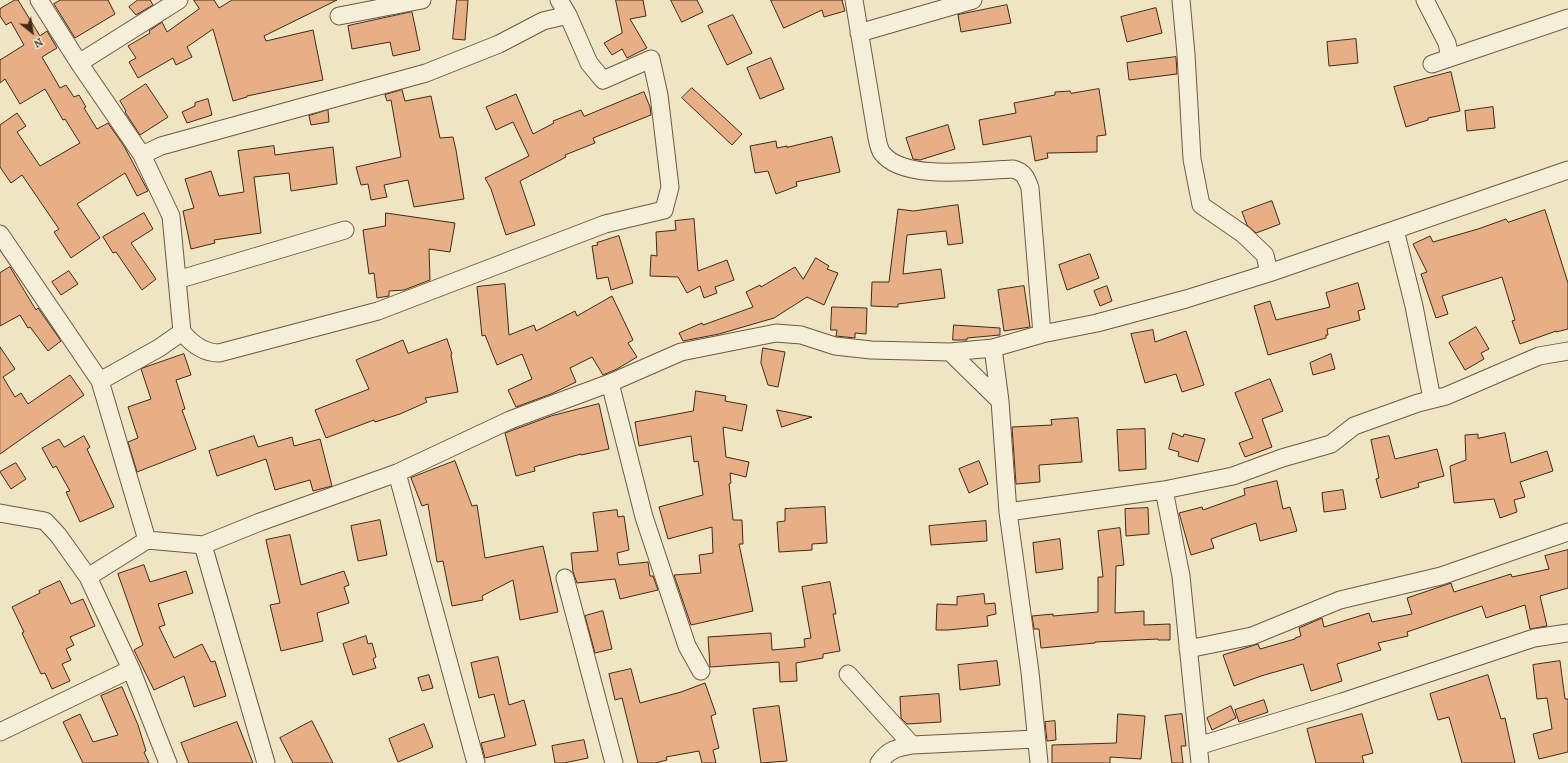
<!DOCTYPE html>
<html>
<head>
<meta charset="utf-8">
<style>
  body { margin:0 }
  #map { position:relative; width:1568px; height:763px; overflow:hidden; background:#f0e5c3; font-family:"IM FELL French Canon",serif }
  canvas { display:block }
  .north { position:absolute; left:12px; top:12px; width:40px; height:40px; -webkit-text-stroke:3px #f5eed8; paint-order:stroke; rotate:150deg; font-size:11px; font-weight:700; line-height:16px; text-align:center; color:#422919 }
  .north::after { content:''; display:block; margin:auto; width:14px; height:18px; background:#422919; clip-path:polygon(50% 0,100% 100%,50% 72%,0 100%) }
</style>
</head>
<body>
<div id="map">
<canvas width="1568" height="763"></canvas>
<div class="north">N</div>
</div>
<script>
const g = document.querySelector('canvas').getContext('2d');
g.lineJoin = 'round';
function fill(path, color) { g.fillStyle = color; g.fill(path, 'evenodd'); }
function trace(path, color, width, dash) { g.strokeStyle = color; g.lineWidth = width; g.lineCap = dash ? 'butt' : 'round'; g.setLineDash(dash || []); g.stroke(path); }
const building = new Path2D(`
  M15,0H18L40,36L47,31L57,48L42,57L60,88L66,85L74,97L79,95L86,107L84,108L97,129L108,123L124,146L148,191L137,196L125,173L77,204L100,238L71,258L54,232L59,229L22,175L11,183L0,167V125L17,113L26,126L17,132L40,166L80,143L65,119L63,120L45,89L20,104L5,79L0,83V60L24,45L11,22L6,25L0,16V9Z
  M61,0H108L115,14L75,38L54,4Z
  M138,0H150L153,5L136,15L129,7Z
  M194,0H214L219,8L232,0H337L264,36L266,41L313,30L323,80L247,96V97L233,101L213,29L187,47L192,57L176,65L173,58L138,78L129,62L136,58L128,46L150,33L149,31L162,22L167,32L199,9Z
  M457,0H468L465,40L453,39Z
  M616,0H643L646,16L630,19L647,48L627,58L622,49L612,55L604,43L622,33Z
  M671,0H697L703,12L682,22Z
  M771,0H843L842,1L845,11L824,17L822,10L784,28Z
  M1007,5L1011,23L961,32L958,15Z
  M1156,8L1162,33L1127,42L1121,17Z
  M412,12L420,50L393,56L390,42L352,49L348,26Z
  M733,15L752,53L727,65L708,26Z
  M1356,39L1358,63L1329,66L1327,42Z
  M1176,57L1177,74L1129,80L1127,63Z
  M771,58L784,89L760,99L747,68Z
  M1451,72L1460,111L1428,118V120L1406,127L1394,87Z
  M146,84L168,117L140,135L125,112L126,111L120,101Z
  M692,88L742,134L732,145L682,98Z
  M1099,89L1106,135L1097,136V152L1047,153L1048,158L1035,161L1031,136L983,145L979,120L1016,113L1014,103L1055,95V92L1070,91L1071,93Z
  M402,90L405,101L431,96L440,138L453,137L456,150L464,199L414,207L408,180L384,185L387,197L371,200L368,184L361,185L356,167L401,157L391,100L387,101L385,95Z
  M644,92L650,107L651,115L593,138L595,143L565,155L566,157L520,181L535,225L506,235L491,189L485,178L529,156L513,122L496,130L486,107L516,94L533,134L554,123L553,121L581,110L584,116Z
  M208,99L212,115L187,123L182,112L195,106V103Z
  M1493,107L1495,128L1467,131L1465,111Z
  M328,110L329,122L311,125L309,116Z
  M948,125L955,149L920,160L913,159L906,138Z
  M832,137L840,172L796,182L797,186L776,194L768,171L755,173L750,146L776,141L777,148L787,146V147Z
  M274,146L275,155L333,147L337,184L291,191L289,173L254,177L261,233L214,240L215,243L191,249L183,211L194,208L185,179L211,171L219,196L244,192L238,151Z
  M1272,201L1280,224L1256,233L1247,225L1242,212Z
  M958,205L963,243L948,245L946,231L907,235L903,274L941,269L945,298L898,304V307L871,306L872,282H889L898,209L913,211Z
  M1545,210L1568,283V329L1556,332V331L1520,344L1512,321L1515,320L1502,277L1442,296L1448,314L1436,318L1421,274L1427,272L1413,244L1430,236L1433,242L1478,229L1506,219L1508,222Z
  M144,213L153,229L131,243L156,279L142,290L116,252L113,253L103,237Z
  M386,213L455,223L450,252L429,249L430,280L404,290L389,291V296L377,298L374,273L369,274L363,230L385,226Z
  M694,219L698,271L727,260L734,280L715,287L717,293L704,298L700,286L687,293L678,277L650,276L651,255L657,256L656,232L676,230L675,221Z
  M619,236L633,283L611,290L608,277L597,279L592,246L598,245L597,243Z
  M1090,254L1099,278L1067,290L1059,265Z
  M816,258L829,266L827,269L838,273L824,305L807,297L774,318L719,334L683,341L679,333L702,323L703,325L753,307L746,292L760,285L761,287L795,267L803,279Z
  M10,267L36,310L38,308L61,341L48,351L30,327L28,328L20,315L0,326V273Z
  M69,271L78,284L61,295L52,282Z
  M1358,283L1365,309L1358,311L1360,320L1327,329L1328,335H1326V338L1268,355L1254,306L1270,301L1276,320L1330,307L1326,293Z
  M505,284L509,335L534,325L536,331L575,311L577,316L612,296L633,340L628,343L637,357L617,369L603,375L592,357L570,368L576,382L551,394L516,407L508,390L532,379L522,354L497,365L485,335L482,336L477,287Z
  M1024,286L1030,327L1004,331L998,290Z
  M1107,286L1112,301L1100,306L1094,291Z
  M832,307L867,308L866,334L855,333V338L836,336L837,330H831Z
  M954,325L1000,328V335L967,338V340H953Z
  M1476,327L1489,349L1481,353L1484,359L1465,370L1449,343Z
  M1153,330L1155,342L1186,331L1204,385L1182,392L1176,374L1145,383L1131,334Z
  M447,339L452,354L451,355L458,392L425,398L427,402L400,414L375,422L374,420L326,438L315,410L369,389L356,360L403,340L408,353Z
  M0,347L15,369L3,377L15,397L21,393L28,404L70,375L84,395L0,454Z
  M763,348L785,352L778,387L768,385L761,363Z
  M184,354L191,375L176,380L185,409L182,410L196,449L137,472L128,442L138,438L128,407L151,399L141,369Z
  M1331,354L1335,369L1313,375L1310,363Z
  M1270,379L1283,411L1262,419L1272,447L1245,457L1239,443L1253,438L1235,393Z
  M696,391L726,396L725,401L747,405L742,431L723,427L726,457L749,462L746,477L730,473L731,483L729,484L733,520H742L743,544H739L753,611L691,625L674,575L701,573L699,555L713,553L712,527L668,539L659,507L703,495L698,461L694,462L691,436L639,446L635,422L693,411Z
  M599,404L609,449L581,455V454L534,467L535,471L516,476L505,433L551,416Z
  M777,410L812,417L782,427Z
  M1078,418L1082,462L1039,465L1040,482L1016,484L1012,427L1052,425L1051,420Z
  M1145,429L1146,469L1119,471L1117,430Z
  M1173,433L1183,437L1184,434L1205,439L1198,462L1178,456L1179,452L1169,449Z
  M1505,433L1511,463L1547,451L1553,471L1520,482L1525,497L1514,500L1517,512L1500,518L1494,499L1454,503L1450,466L1466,460L1465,435L1478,434V438Z
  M84,436L90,447L87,449L114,507L80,522L66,492L70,491L56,466L53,468L42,448L59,439L64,447Z
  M254,436L258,447L292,437L294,446L320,439L332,486L313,491L310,480L275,490L266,459L217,476L209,451Z
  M1389,436L1395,459L1437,449L1444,476L1418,483L1419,487L1381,498L1376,479L1379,478L1371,440Z
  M455,461L472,506L477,505L485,558L543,546L558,612L520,620L513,580L482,596L483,600L452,606L443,561L437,562L428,504L422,506L411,478Z
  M979,461L988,484L969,493L959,469Z
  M16,463L26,479L11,489L0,472Z
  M1277,481L1283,509L1290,507L1297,531L1260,541L1256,523L1211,539L1214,548L1191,555L1179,513L1202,507L1203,510L1245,495L1244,489Z
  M1343,490L1346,509L1324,512L1322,493Z
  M825,507L827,543L812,544V550L779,552L777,522L785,521V509Z
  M1148,508L1149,534L1126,536L1125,509Z
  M617,510L618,517L624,516L629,550L617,553L619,565L648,562L650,576H653L658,590L620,599L615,579L577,583L573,572L571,553L598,551L593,513Z
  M380,520L387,555L358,561L351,526Z
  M986,521L987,541L931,545L929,526Z
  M1120,528L1124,565L1116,566L1115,613L1144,611V625L1170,624V640H1158V639L1095,642V643L1041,648L1039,629H1034L1032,616L1053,614V616L1098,612V577H1103L1098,531Z
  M290,535L301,585L344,571L349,585L344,587L349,603L317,613L323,641L281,651L270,605L280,603L266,540Z
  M1060,539L1063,569L1036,573L1033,543Z
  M1568,550V588L1540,596L1547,626L1530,629L1525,605L1486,618L1482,606L1407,632L1408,636L1378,643L1381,650L1337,664L1342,681L1311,691L1303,664L1261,676L1234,686L1223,655L1258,644L1260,649L1295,639V638L1301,636L1299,628L1322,618L1324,627L1369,613L1372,622L1412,614L1407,598L1451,583L1454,592L1511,574L1512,577L1549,569L1545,556Z
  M144,565L150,582L186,571L193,593L158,604L165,625L159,627L174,658L202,644L211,662L215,661L226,696L194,707L184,676L154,690L134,650L143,645L118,574Z
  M60,581L71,604L83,599L95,626L70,637L74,645L66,649L71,660L62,664L70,681L52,689L45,673L41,674L22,633L24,632L12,607L40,593L39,591Z
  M830,582L836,614H833L840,651L823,654V658L796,663L797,681L780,682L779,662L710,667L708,637L771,633L772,650L805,647L804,639L811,638L802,587Z
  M984,594L985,604L995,603L996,614L987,616L988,626L948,630H936L937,604L957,605V597Z
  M603,611L612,649L595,653L585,616Z
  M366,636L368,644L372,643L376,657L373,659L376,668L353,675L343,644Z
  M498,657L509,705L524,700L536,745L485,758L481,743L505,737L494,694L479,698L471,663Z
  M997,661L1000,685L960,690L958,665Z
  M1560,661L1565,699H1568V752L1539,759L1533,734L1552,729L1547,698L1537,699L1533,665Z
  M631,669L640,703L681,692L705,683L716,714L711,716L719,748L713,750L716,763H702L699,751L666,757L667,760L655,763H638L622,698L615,700L609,674Z
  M429,675L433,688L422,691L418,678Z
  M1488,675L1501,719L1505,718L1515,763H1462L1449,717L1438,720L1430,694Z
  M122,687L138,725L146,751L144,752L149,763H83L63,722L80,714L93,742L118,735L101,696Z
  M939,694L941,722L907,724L901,718L900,697Z
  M1264,700L1268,712L1239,722L1235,710Z
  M779,706L787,761L761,763L753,709Z
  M1231,706L1236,718L1212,730L1207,718Z
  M1118,714L1145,716L1141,759L1110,757V763H1052V745L1116,743Z
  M1182,714L1186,746H1181L1183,763H1172L1165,716Z
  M1362,714L1373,753L1362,756L1364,763H1316L1307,729Z
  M312,721L333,763H293L280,738Z
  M1055,721L1056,740L1047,741L1045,722Z
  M237,722L253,763H189L181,743Z
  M424,724L433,747L398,762L389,739Z
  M584,740L588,758L564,763H555L552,746Z`);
fill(building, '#e6af86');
trace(building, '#422919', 1);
const minor = new Path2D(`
  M39,0L79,63L142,155L171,216L182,332
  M854,0L877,138C878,143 879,149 882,153C904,182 979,170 1013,169C1024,172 1026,177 1030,188L1042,334
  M1181,0L1186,54L1192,159L1201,205L1243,234L1265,255L1269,273
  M1425,0L1447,43L1450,58
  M339,16L422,0
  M859,33L973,0
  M79,63L179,0
  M1432,64L1568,18
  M142,155L161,146L426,73L499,44L543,21L568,15L559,0
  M1395,230L1414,306L1432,399
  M0,234L100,381L147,540
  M177,280L345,230
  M993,348L1000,401L1008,512L1030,672L1039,763
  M950,352L1000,401
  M100,381L159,348L182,332C191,343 203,353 219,353L378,311L605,224L664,210L670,187L659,95L651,59L603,80L589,63L568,15
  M610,383L644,517L687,646L701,671
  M397,473L476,763
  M1164,490L1181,576L1200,763
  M1008,512L1164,490L1233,476L1282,458L1331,444L1354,426L1418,403L1446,396L1539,356L1568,351
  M0,513L45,521L58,535L88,577L131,669L168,763
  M203,545L266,763
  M88,577L147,540L203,545L260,522L397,473L510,420L610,383L681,352L776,333L801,335L835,346L871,350L950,352L993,348L1042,334L1097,323L1186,299L1269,273L1568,170
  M565,578L614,763
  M1188,649L1252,636L1340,600L1441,576L1568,532
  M848,674L912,745
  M0,732L131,669
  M1198,746L1342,702L1534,638L1568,633
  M879,763C888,750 896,748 912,745L1036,739`);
trace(minor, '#6e5844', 19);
trace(minor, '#f5eed8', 17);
</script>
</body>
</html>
